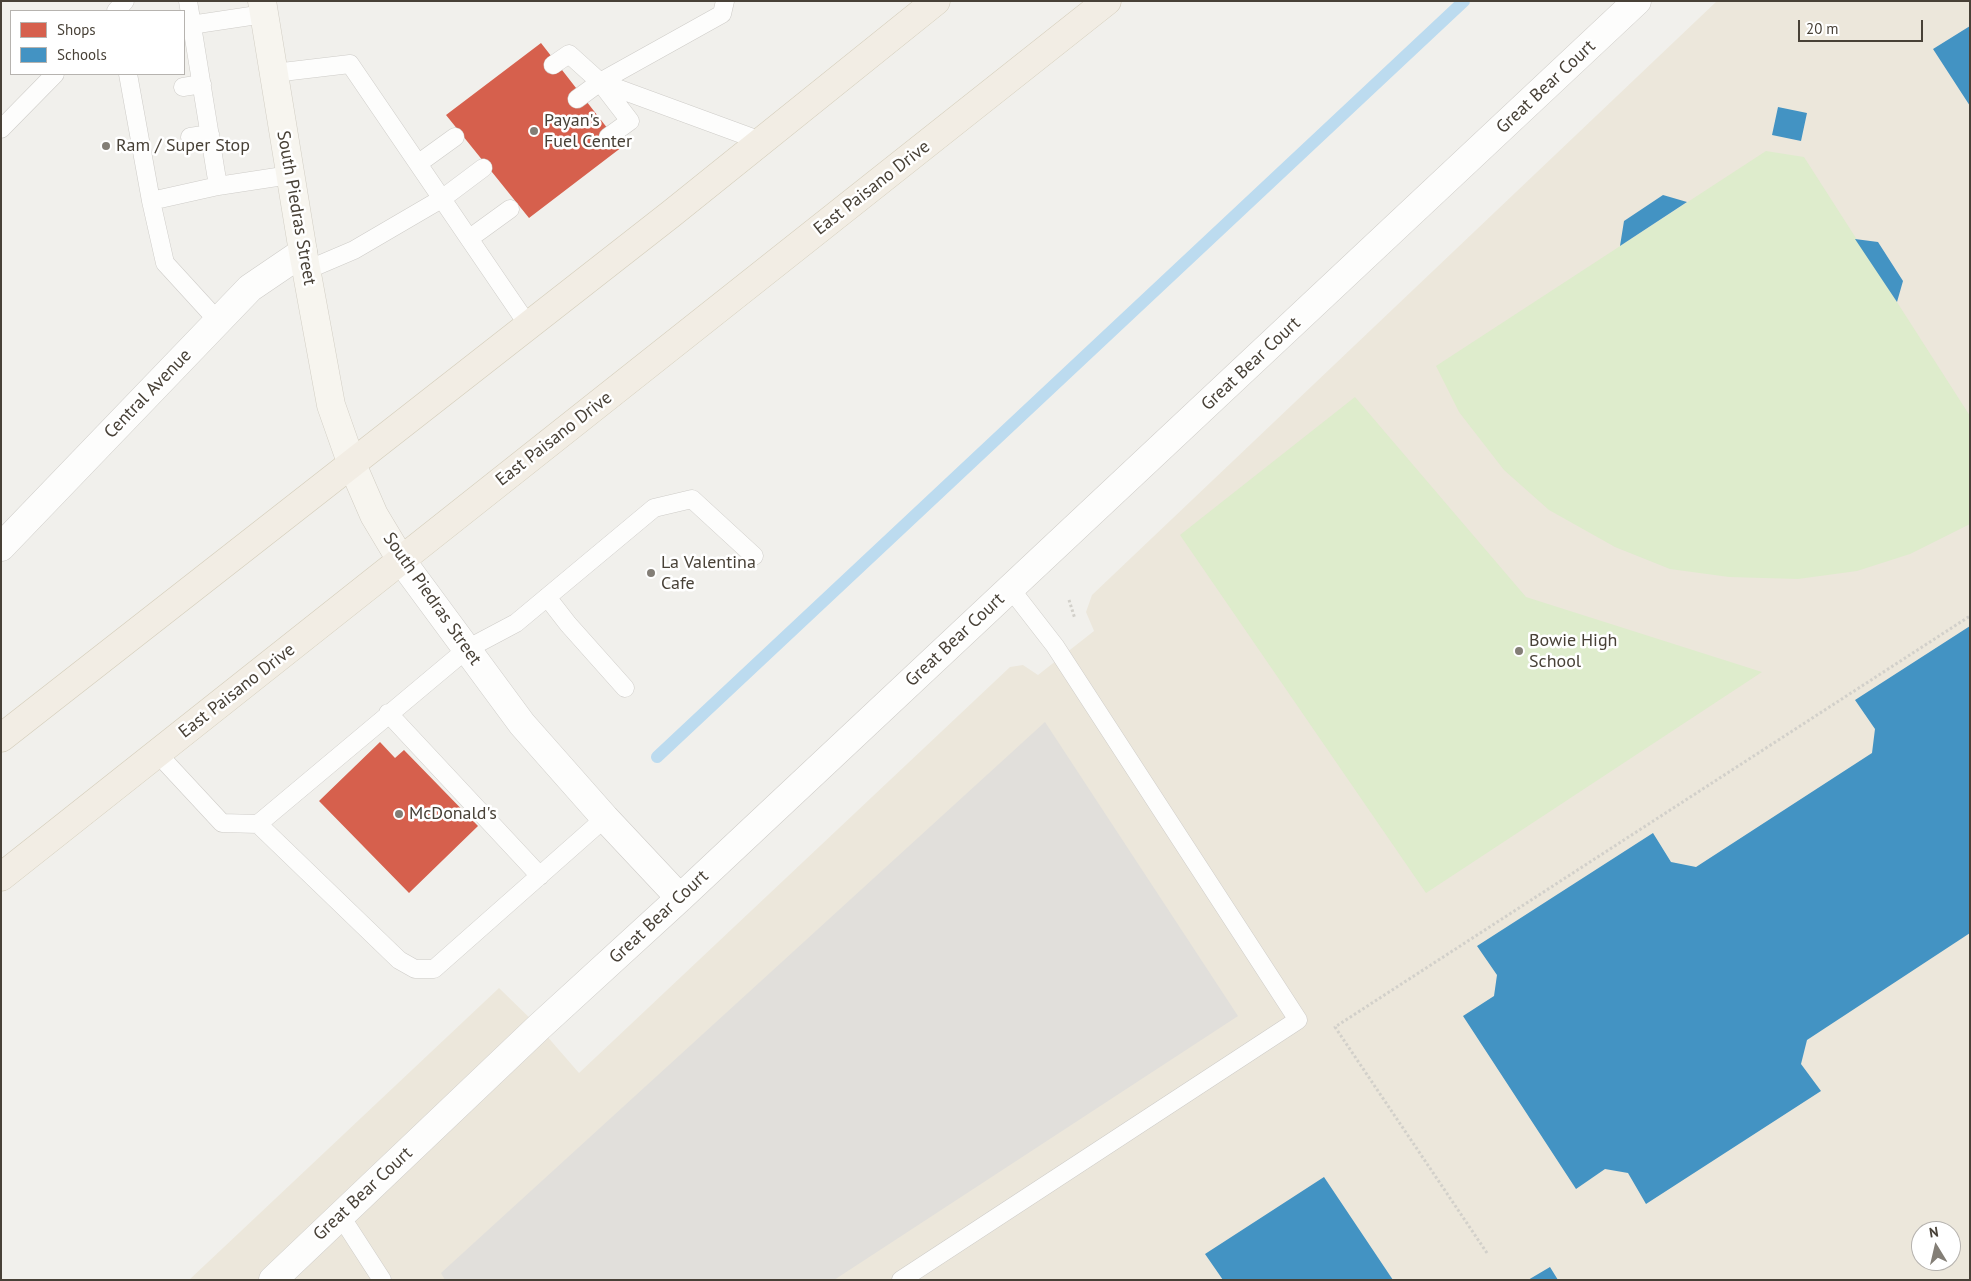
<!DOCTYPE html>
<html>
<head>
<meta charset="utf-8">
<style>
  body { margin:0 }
  #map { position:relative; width:1971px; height:1281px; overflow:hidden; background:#f1f0ec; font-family:"PT Sans",sans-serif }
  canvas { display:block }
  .frame { position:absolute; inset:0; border:2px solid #484137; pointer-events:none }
  .legend { position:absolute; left:10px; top:10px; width:175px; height:65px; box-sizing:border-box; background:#fff; border:1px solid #b6b3af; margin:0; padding:6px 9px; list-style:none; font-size:15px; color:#484137 }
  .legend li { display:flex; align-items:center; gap:10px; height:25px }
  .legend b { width:25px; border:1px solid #b6b3af }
  .north { position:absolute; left:1911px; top:1221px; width:50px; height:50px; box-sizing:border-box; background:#fff; border:1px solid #b6b3af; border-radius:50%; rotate:351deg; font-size:14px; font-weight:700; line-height:20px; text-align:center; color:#484137 }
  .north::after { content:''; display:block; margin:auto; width:18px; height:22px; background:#837e76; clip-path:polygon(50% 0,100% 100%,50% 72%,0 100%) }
  .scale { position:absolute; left:1798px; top:20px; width:125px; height:22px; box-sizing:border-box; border:2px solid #484137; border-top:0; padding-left:6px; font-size:15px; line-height:18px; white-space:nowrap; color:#484137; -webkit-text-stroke:4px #fff; paint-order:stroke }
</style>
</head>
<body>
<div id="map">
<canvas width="1971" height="1281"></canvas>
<div class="frame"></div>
<ul class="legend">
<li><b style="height:14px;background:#d6604d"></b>Shops</li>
<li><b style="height:14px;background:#4393c3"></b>Schools</li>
</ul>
<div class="north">N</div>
<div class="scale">20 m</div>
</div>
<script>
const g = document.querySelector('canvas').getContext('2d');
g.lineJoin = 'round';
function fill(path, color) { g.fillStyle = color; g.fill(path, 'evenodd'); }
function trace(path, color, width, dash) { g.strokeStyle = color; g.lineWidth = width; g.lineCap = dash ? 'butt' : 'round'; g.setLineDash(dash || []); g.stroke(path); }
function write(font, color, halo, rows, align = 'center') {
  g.font = font + ' "PT Sans",sans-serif'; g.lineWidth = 5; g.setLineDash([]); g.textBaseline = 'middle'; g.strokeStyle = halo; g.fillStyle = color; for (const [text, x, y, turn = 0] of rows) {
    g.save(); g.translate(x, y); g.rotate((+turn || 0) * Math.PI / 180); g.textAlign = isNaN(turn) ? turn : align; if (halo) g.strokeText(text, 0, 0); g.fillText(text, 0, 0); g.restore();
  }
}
fill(new Path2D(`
  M1717,1H1970V1280H189L499,988L539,1027L579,1073L1010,667L1023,665L1038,675L1094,631L1086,612L1092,595ZM1921,1231H1951V1261H1921Z`), '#ece7db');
fill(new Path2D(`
  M1766,151L1804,157L1970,416V524L1910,554L1857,571L1798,579L1729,577L1670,569L1615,547L1549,510L1504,470L1459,412L1436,366Z
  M1355,397L1526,597L1762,672L1426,893L1180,535Z`), '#deeccc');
fill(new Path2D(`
  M1045,722L1238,1016L834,1280H445L441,1273Z`), '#e1dfdb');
fill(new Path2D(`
  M541,43L622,147L529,218L446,115Z
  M380,742L395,758L404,750L478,826L409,893L319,801Z`), '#d6604d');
fill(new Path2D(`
  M1970,26V106L1933,49Z
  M1778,107L1807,113L1801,141L1772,135Z
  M1663,195L1687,202L1620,246L1624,221Z
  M1855,239L1878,242L1903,281L1897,302Z
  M1970,626V933L1807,1040L1801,1064L1821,1091L1646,1204L1628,1173L1605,1169L1576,1189L1463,1016L1494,996L1497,975L1477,946L1653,833L1671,862L1696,867L1872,753L1875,729L1855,700Z
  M1324,1177L1393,1280H1223L1205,1254Z
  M1550,1267L1558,1280H1528Z`), '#4393c3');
trace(new Path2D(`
  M657,757L1464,1`), '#bcdbef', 12);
const service = new Path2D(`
  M188,1L218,186
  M116,11L125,1
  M184,26L264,14
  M553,65L569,54L600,82L630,121L608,137
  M274,73L350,64L528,325
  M128,74L151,201L165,263L218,321
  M600,82L722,14L725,1
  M183,87L202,84
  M577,99L600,82L761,141
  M1,129L55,74
  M190,137L210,134
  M419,163L455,137
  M151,201L218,186L290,175
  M470,238L510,209
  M307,270L354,250L443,198L483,168
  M547,597L568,624L625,688
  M388,713L540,876
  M157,753L222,823L258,824L399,960L415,969H434L605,818
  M258,824L467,649L516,623L654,508L692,499L754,556
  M340,1215L382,1280
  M901,1280L1298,1020L1055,646L1010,588`);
const minor = new Path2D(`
  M1,547L250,288L303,252
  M401,560L522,724L605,818L680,898
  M273,1280L539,1027L680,898L1637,1`);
const secondary = new Path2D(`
  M262,1L303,252L331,405L351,462L374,515L401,560`);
const primary = new Path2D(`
  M1,738L671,214L936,1
  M1,877L1107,1`);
trace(service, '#ceccc8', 19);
trace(minor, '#ceccc8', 29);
trace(secondary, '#d1cdc3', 29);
trace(primary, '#d3ccb9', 29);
trace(new Path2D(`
  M1069,600L1075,619
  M1487,1253L1335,1027L1970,616`), '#d2d0ca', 3, [2.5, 2.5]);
trace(service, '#fdfdfc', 18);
trace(minor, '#fdfdfc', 28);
trace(secondary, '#f7f5ef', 28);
trace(primary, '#f2ede4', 28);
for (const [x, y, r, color] of [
  [534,131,5,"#837e76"],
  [106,146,5,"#837e76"],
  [651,573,5,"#837e76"],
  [1519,651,5,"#837e76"],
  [399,814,5,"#837e76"]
]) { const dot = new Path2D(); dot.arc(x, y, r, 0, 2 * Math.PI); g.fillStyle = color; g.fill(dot); trace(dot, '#fff', 2); }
write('18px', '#484137', '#fff', [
  ["Great Bear Court",1546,87,-43],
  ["East Paisano Drive",872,188,-38],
  ["South Piedras Street",296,208,80],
  ["Great Bear Court",1251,364,-43],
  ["Central Avenue",148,394,-46],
  ["East Paisano Drive",554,439,-38],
  ["South Piedras Street",432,599,55],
  ["Great Bear Court",955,640,-43],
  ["East Paisano Drive",237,691,-38],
  ["Great Bear Court",659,917,-43],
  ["Great Bear Court",363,1194,-43]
]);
write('18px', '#484137', '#fff', [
  ["Payan's",544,121],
  ["Fuel Center",544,142],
  ["Ram / Super Stop",116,146],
  ["La Valentina",661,563],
  ["Cafe",661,584],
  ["Bowie High",1529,641],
  ["School",1529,662],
  ["McDonald's",409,814]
], 'left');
</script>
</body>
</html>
